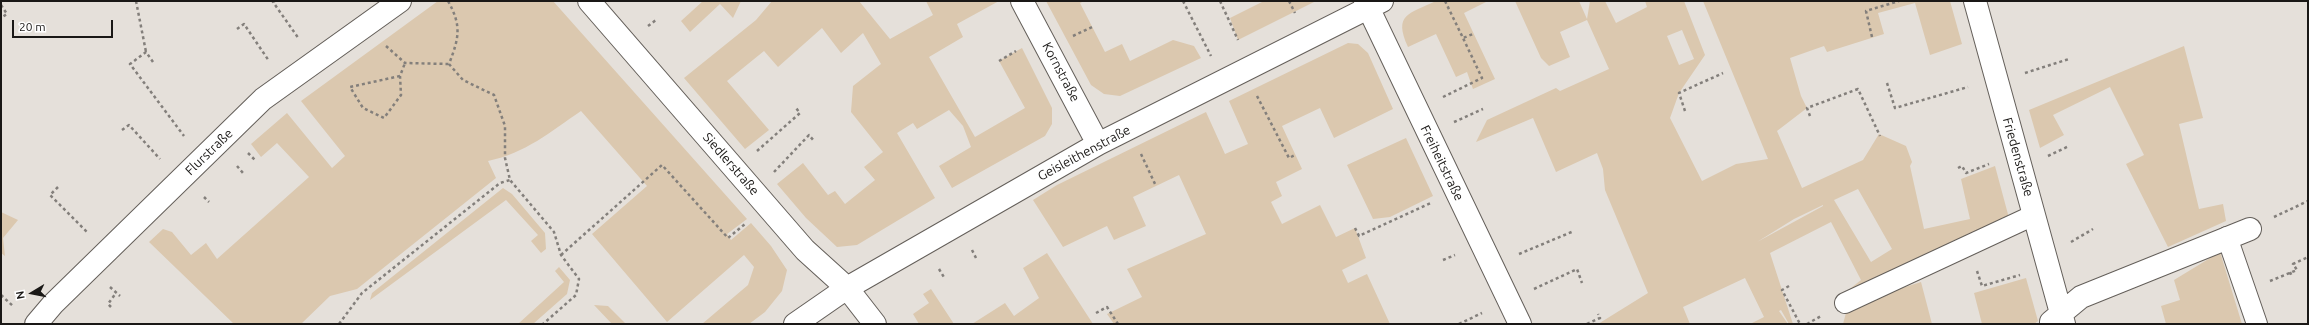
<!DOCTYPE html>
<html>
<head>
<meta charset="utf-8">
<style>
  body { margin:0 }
  #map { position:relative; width:2309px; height:325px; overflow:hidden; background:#e5e0da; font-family:Ubuntu,sans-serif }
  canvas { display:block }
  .frame { position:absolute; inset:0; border:2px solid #1a1816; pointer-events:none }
  .north { position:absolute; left:12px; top:273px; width:40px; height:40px; -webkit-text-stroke:3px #fff; paint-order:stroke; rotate:260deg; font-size:11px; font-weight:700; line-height:16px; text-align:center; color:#1a1816 }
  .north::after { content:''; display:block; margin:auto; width:14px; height:18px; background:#1a1816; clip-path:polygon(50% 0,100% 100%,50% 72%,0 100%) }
  .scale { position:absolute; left:12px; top:20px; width:101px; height:18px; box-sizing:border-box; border:2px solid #1a1816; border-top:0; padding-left:5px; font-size:12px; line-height:14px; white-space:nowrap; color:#1a1816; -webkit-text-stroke:3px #fff; paint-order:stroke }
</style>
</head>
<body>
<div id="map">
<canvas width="2309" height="325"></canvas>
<div class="frame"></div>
<div class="north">N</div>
<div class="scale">20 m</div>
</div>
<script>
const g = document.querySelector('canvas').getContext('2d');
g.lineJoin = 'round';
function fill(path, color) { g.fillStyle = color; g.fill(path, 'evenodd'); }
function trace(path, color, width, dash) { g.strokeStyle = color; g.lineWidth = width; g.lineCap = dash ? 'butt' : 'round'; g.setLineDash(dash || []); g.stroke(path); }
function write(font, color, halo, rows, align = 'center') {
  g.font = font + ' Ubuntu,sans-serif'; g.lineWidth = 3; g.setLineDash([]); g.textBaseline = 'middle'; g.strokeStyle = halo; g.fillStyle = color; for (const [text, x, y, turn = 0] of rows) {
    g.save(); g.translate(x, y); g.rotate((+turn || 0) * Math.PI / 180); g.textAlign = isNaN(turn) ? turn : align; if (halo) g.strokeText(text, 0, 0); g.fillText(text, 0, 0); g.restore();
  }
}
fill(new Path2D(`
  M438,1H553L747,219L727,234L731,240L751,223L771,246L787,270L782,291L765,312L749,324H702L748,285L754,267L744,255L667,322L592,234L647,186L581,111C550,132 526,153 488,161L496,178L357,289L330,296L301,324H234L149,242L163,229L172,232L191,255L206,243L217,259L309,177L277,143L261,157L251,144L287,113L332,168L345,156L301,101Z
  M703,1H741L733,18L720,4L690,32L681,21Z
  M772,1H859L890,39L933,15L926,1H999L957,24L963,37L929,57L975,137L1025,108L999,61L1022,48L1052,108V124L1045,136L952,188L939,166L971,147L963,126L949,110L917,129L913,123L897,133L935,198L857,245L837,247L806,218L777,184L803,163L828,195L835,191L845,204L875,180L864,167L883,152L851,112L853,86L881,64L863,33L841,53L822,28L778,67L764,51L727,81L769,130L745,149L684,78L756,20Z
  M1046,1H1084L1080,3L1105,52L1122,44L1130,61L1173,40L1194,46L1201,58L1120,96L1104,94L1091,85Z
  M1264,1H1316L1238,40L1230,18Z
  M1436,1H1488L1464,13L1495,79L1473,89L1467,72L1456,77L1436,34L1408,47C1393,14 1409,14 1436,1Z
  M1515,1H1579L1587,19L1590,1H1605L1616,23L1647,7L1645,1H1684L1705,55L1679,93L1670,118L1702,181L1736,164L1768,159L1703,1H1950L1962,44L1930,55L1915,3L1878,13L1884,34L1827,52L1824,46L1790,58L1801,96L1807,108L1777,131L1802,188L1863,160L1879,134L1906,146L1912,162L1910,166L1924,229L1970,219L1961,179L1995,166L2009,218L1841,296L1861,280L1831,222L1770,253L1793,324H1789L1781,310L1779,311L1788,324H1750L1764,317L1745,278L1683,307L1690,324H1598L1648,293L1605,190L1603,169L1597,153L1556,172L1533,118L1476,142L1487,120L1556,88L1560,91L1609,69L1587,20L1560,32L1570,57L1549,66L1541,58ZM1682,30L1694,59L1679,65L1667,36ZM1858,189L1892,249L1871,262L1834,200ZM1823,205V206L1757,242L1794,219Z
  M1348,43L1358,44L1368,53L1393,109L1334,138L1320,108L1282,126L1302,169L1276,182L1282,196L1271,202L1282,224L1320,205L1336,237L1355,228L1366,258L1342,270L1348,283L1367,274L1390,324H1114L1107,314L1142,297L1127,269L1206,234L1179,175L1133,197L1146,226L1114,240L1107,226L1063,247L1033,200L1057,185L1206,112L1225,154L1248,144L1229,101Z
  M2184,46L2203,118L2179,124L2199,209L2223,204L2226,221L2168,247L2126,164L2144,155L2110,87L2053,115L2064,135L2040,148L2029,110Z
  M1406,138L1433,196L1390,217L1373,219L1347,165Z
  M503,188L512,194L545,233L546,249L541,253L531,241L538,235L506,200L370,300L372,293Z
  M1,212L18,220L3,238L5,256L1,253Z
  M2220,252L2242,324H2166L2161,306L2180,300L2174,280Z
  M1047,253L1093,324H972L1005,303L1014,316L1039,298L1023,268Z
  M559,267L570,280L567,294L533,324H518L564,282L555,271Z
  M2026,278L2038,321L2034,324H1982L1974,293Z
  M1921,282L1932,324H1843L1847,309L1877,296Z
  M931,289L954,324H919L913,314L929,303L923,294Z
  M594,305L608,306L626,324H612Z`), '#dbc8af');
const lane = new Path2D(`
  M2227,237L2257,324
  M1845,303L2034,215`);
const street = new Path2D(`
  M589,1L805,250L847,288L875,324
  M1022,1L1098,144
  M1365,1L1520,324
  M1975,1L2064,324
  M2051,322L2081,297L2250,229
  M36,324L53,304L263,99L400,1
  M795,324L847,288L1098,144L1382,1`);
trace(lane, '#645f5a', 22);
trace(street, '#645f5a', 24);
trace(new Path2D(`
  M136,1L146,52
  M275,1L273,2L299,39
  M448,1C462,26 459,38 449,64L463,80L494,95L505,126V158L510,180L554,232L561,255L579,279L576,295L543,324
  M1183,1L1211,56
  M1220,1L1238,40
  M1289,1L1295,13
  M1445,1L1463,38L1473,34
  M1,5L7,14L1,18
  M648,26L656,20
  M237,29L244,24L269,61
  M1073,36L1092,27
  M1872,37L1866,11L1899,1
  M386,46L405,63L449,64
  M999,61L1016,51
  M153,62L146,52L130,64L184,136
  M2025,73L2069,59
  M400,76L350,87L363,108L384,118L401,95L400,76L405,63
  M1887,83L1895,108L1968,87
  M1257,96L1289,158L1295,155
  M1443,97L1482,78L1463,38
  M1685,111L1679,93L1723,73
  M1810,116L1807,108L1858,89L1880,136
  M1454,122L1483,109
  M122,130L129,125L160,159
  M757,151L800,113L796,108
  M248,153L256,161
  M1141,154L1156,186
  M2048,156L2069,146
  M237,166L243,173
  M1958,168L1962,166L1966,173L1989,164
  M774,172L809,135L814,141
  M58,187L50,195L87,232
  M204,197L209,202
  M2274,217L2308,201
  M1355,228L1359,236L1431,203
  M2071,242L2093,229
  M972,250L976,258
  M1519,254L1574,231
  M561,255L662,165L728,238L745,224
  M1443,260L1455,255
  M939,269L945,279
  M1977,271L1982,286L2020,275
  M2290,272L2292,277
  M2270,281L2297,270L2293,264L2308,257
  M1789,286L1782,290L1800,324
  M110,287L120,296
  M1534,289L1577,269L1582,283
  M1,295L14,307
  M111,307L108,304L116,293
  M1096,313L1107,307L1118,324
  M339,324L362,293L500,183L510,180
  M1459,324L1482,313
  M1587,324L1600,318L1598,314
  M1807,324L1821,316`), '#837f7b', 2.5, [3, 3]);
trace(lane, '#fff', 20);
trace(street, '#fff', 22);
write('13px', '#1a1816', '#fff', [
  ["Kornstraße",1061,72,62],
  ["Flurstraße",209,152,-44],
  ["Geisleithenstraße",1084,153,-28],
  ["Friedenstraße",2018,157,74],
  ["Freiheitstraße",1442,163,64],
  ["Siedlerstraße",731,164,49]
]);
</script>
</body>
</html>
